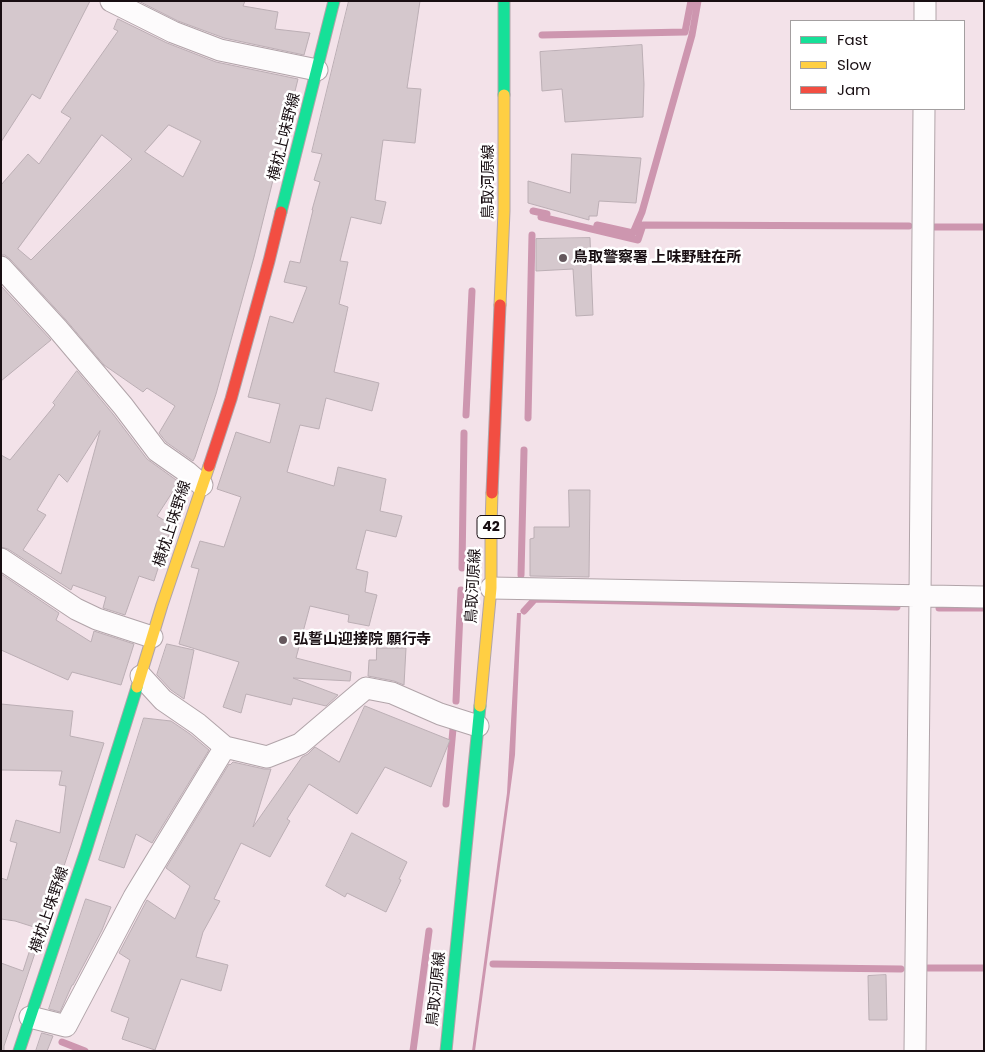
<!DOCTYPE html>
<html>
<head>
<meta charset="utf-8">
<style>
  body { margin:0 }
  #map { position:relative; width:985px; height:1052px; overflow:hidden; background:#f3e2e9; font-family:Poppins,sans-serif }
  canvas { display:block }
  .frame { position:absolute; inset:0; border:2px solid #180e12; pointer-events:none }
  .legend { position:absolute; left:790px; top:20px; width:175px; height:90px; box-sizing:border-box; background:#fff; border:1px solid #a39fa0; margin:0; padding:6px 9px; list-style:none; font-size:15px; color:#180e12 }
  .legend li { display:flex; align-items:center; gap:10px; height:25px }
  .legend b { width:25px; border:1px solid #a39fa0 }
</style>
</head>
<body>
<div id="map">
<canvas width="985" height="1052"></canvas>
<div class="frame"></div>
<ul class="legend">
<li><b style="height:6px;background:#16e098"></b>Fast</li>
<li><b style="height:6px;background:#ffcf43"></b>Slow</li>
<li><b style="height:6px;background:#f24e42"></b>Jam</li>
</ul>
</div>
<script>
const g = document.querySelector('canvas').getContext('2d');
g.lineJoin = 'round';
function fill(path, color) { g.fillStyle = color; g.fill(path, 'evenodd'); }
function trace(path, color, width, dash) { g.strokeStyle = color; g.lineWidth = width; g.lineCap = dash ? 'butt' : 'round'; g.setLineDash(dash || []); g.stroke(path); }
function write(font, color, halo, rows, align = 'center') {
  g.font = font + ' Poppins,"Noto Sans JP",sans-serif'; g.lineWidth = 5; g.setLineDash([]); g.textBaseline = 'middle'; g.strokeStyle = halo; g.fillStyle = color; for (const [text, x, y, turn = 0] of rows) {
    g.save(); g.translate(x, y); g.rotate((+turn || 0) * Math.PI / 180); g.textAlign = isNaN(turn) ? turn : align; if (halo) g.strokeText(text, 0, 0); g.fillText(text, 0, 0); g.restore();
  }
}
fill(new Path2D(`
  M517,613H521L515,755L475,1051H472L507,793Z`), '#cd96af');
trace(new Path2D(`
  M542,35L685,32L691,1
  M533,211L547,214
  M541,217L638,240L643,225L909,226
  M597,225L633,233L642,212L692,35L698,1
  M935,227H984
  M466,415L472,291
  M528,418L532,235
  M462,568L464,433
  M521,575L524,450
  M939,608H984
  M524,611L535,599L897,607
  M456,701L461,590
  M446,804L453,729
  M493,964L901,969
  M928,968H984
  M62,1042L85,1051
  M413,1051L429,931`), '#cd96af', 7);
const building = new Path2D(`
  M1,1H90L40,99L32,94L1,142Z
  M139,1H245L243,6L278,12L275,29L310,33L304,55L224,38L178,21Z
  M349,1H420L407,88L421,89L415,143L383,140L375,200L386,202L381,224L351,217L340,261L348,262L339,304L348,307L334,372L379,383L372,411L326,398L319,429L300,425L287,472L334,486L338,467L386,479L380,511L402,516L396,537L366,530L356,569L368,572L365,592L377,595L369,626L348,622L349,615L310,606L296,658L351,672L350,681L293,678L338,695L326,706L293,698L291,705L246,694L241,713L223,707L239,662L179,644L199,569L191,567L200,541L224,547L241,497L217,489L236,432L270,443L280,404L248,397L270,316L293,323L307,287L284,282L290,261L300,263L313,210H312L320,182L314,180L322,154L312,152Z
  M118,19L167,43L216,62L298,79L254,257L216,394L195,457L193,461L166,442L159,433L175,406L147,388L143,392L104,365L66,320L10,259L5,255H1V185L28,154L39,164L71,118L61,112L118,31L114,29ZM169,125L201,141L183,177L145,152ZM102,135L132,159L31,260L18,249Z
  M642,45L644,84L643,117L565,122L562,89L542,91L540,52Z
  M572,154L641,158L636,203L599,201L597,216H589V220L528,203V181L570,193Z
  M590,238L593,315L576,316L573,269L536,271V239Z
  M1,286L51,340L1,381Z
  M77,371L113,414L147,459L179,482L157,516L172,525L154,581L139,576L125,615L103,608L106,597L73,585L71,590L8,549L1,547V455L10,460L55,405L53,403ZM100,431L80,504L61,574L23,550L46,515L37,510L59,474L67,482Z
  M569,490H590L589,577L530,576V539L534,538V527H569Z
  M1,574L59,613L56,620L91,642L94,631L134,644L121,685L72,672L68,680L1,650Z
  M167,644L194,650L184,699L171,690L157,675Z
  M377,648H406L404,685L394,681L368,676L369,660H376Z
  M1,704L73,711L70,736L104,743L71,845L4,1046V1051H1V963L23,971L37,928L15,921L1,919V878L7,880L17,843L10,841L16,820L60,833L66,786L59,785L62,771L1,770Z
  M365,706L450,740L431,787L385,767L357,814L309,784L287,819L290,821L270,857L241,843L214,899L220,901L203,932L196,957L228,965L221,991L181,979L155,1050L122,1039L129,1018L111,1011L130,960L119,953L147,900L175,919L190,886L166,868L229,764L230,765L233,762L264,769H271L253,827L302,757L308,754L315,747L339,762Z
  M144,718L171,721L190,734L209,750L152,843L136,834L124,868L99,860Z
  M352,833L407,862L399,879L401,880L386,912L347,893L345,897L326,886Z
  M86,899L111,907L102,930L73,985H72L60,1012L49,1009Z
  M886,975L887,1020H869L868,976Z
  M42,1033L53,1036L47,1051H36Z`);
fill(building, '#d5c8cd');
trace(building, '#bbaeb4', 1);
const street = new Path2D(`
  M111,1L173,32L220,50L317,70
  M925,21V1
  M1,267L57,328L123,406L157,451L187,472L202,485
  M1,559L76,609L97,619L152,637
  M491,588L984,597
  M141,676L163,700L198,724L225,747L267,757L300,744L366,688L392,693L440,714L478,726
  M30,1017L66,1026L134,897L225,747
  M915,1051L920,596L924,109`);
const fast = new Path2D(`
  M504,1V95
  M281,212L334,1
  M19,1051L86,850L137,687
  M446,1051L480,706`);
const slow = new Path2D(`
  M500,305L504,211V95
  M137,687L162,605L209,466
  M480,706L491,588V526L492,493`);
const jam = new Path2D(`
  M209,466L231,399L269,261L281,212
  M492,493L500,305`);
trace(street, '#b1a4a9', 23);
trace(fast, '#b1a4a9', 13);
trace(slow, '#b1a4a9', 13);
trace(jam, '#b1a4a9', 13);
trace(street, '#fdfbfc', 21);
trace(fast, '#16e098', 11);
trace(slow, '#ffcf43', 11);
trace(jam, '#f24e42', 11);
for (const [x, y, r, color] of [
  [563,258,5,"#65585d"],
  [283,640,5,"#65585d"]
]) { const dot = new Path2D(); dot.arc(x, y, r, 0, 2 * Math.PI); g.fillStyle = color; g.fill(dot); trace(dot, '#fff', 2); }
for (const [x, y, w] of [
  [491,527,28]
]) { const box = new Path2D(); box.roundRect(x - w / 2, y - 11.5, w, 23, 4); g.fillStyle = '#fff'; g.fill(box); trace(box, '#180e12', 1); }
write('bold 14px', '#180e12', null, [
  ["42",491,527]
]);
write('15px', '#180e12', '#fff', [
  ["横枕上味野線",285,137,-76],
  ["鳥取河原線",489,182,-90],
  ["横枕上味野線",173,524,-72],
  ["鳥取河原線",474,586,-87],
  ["横枕上味野線",50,910,-71],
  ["鳥取河原線",437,989,-84]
]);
write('bold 15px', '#180e12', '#fff', [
  ["鳥取警察署 上味野駐在所",573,258],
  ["弘誓山迎接院 願行寺",293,640]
], 'left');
</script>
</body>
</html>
